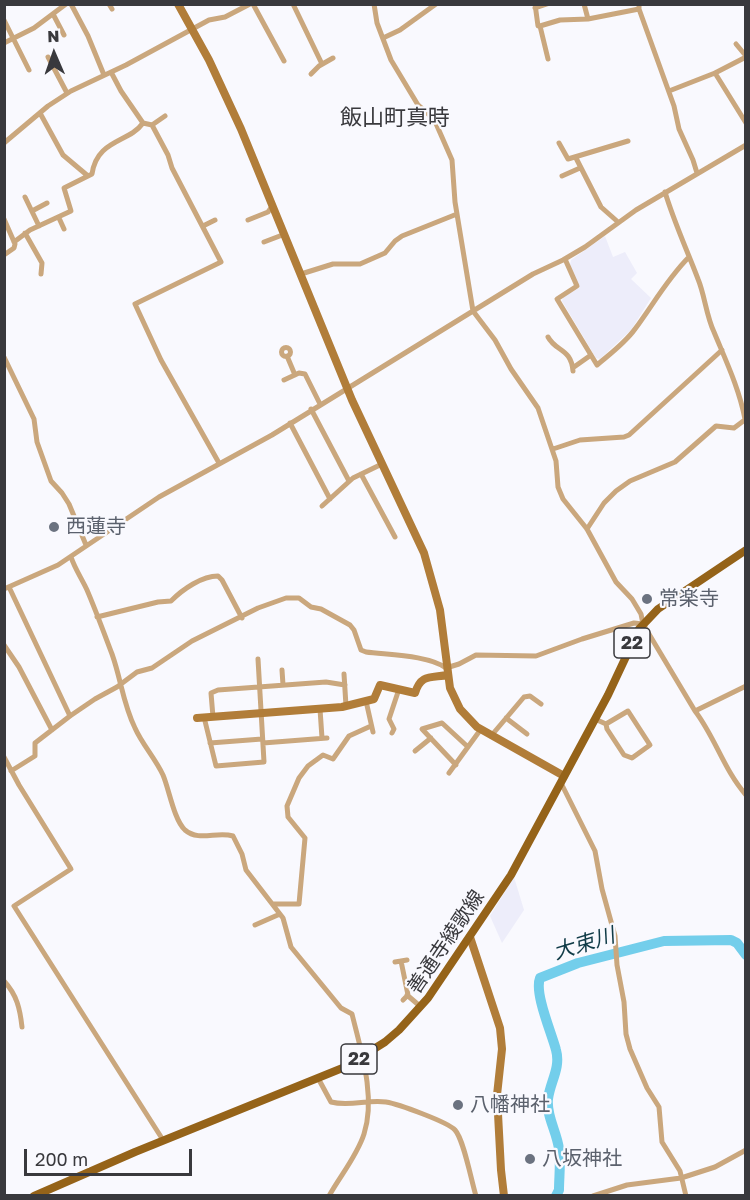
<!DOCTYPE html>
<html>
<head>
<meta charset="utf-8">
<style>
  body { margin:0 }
  #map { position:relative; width:750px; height:1200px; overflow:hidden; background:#f9f9fe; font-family:"Golos Text",sans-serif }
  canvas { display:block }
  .frame { position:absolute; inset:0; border:6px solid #39393d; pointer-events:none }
  .north { position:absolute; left:24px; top:24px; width:60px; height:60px; -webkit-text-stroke:4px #f9f9fe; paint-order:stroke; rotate:358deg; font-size:16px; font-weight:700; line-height:24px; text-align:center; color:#39393d }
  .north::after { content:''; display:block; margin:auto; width:21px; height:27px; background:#39393d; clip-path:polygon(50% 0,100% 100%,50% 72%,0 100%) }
  .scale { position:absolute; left:24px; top:1149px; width:168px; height:27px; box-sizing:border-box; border:3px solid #39393d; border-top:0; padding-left:8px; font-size:18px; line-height:21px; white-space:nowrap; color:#39393d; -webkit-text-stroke:4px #f9f9fe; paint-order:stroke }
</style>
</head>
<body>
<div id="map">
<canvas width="750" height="1200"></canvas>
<div class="frame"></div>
<div class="north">N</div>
<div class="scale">200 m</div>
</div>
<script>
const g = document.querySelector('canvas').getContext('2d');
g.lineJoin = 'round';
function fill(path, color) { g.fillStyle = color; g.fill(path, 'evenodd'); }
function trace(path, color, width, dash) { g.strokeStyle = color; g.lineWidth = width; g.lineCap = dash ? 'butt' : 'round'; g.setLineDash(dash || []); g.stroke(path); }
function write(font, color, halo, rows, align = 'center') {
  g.font = font + ' "Golos Text","Noto Sans JP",sans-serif'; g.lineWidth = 4.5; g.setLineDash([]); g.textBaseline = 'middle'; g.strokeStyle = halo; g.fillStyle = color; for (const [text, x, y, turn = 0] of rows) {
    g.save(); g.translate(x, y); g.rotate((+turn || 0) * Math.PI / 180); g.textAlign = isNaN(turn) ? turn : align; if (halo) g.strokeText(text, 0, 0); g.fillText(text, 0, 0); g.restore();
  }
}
fill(new Path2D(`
  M605,236L613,257L625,252L637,273L631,279L651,298L631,330L600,359L596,358L562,301L563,297L579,288L570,265L571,260Z
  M514,877L524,910L502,943L490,916Z`), '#ededfa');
trace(new Path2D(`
  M556,1196L559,1190C559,1177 561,1162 559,1149C557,1132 546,1116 548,1099C550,1082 561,1068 556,1050C552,1034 534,993 540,978L578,963L664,941L731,940L737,943L746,955`), '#73ceeb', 10);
trace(new Path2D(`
  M71,4L88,36L104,75
  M109,4L112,9
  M253,4L284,61
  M293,4L322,64
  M374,4L377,23L391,60L418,105L434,119L452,160L455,202L473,311L533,274L563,260L585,247L636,210L746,145
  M535,4L538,26H540L560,20L588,19L639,9
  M584,4L588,19
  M639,4V9L674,106L679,129L693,160L697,173
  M535,8L547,4
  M53,14L64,35
  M4,20L29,70
  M540,26L548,59
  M383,38L400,30L436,4
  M4,43L34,28L66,4
  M736,44L746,56
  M48,57L67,93
  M111,72L121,91L143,123L152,125L168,155L172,168L221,262L135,304L161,360L219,463
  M715,73L746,57
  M311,74L319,66L333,58
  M669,91L715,73L746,123
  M40,113L63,155L88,176
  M152,125L165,116
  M4,143L48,106L71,91L126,65L209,20L225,17L250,4
  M559,143L568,159L628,141
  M576,158L601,207L618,222
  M562,176L580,168
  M665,192C674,222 687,250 698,279C705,296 706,315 714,332C726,361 739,388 745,419
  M25,197L39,226
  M32,211L47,203
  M59,218L64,229
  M4,219L15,244L14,248L4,255
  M248,220L268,212L273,205
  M203,226L215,220
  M25,233L42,263L41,274
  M14,242L30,230L71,211L64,188L92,174C97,139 129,143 143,123
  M264,242L285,234
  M565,259L577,286L557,299L597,365C610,354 625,343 635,329C653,305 667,279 689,257
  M301,274L333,264H360L385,253L395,241L402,236L457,214
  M548,337C556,352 571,348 573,371
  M281.5 352a4.5 4.5 0 1 1 9 0a4.5 4.5 0 1 1-9 0Z
  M287,356L295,375
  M4,357L34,419L37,442L51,481L62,493L69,504L86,545
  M574,367L591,355
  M284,380L299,373L305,374L320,404
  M311,409L349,481
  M290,423L330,499
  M553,449L580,440L624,437L629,435L722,350
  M361,474L395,537
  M322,506L353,478L382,464
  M587,529L604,503L616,491L630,481L675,462L716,426L734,428L746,419
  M71,557C75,569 82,579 87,590C96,611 104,633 112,654C121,679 123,704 135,728C142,744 155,758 163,775C169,789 174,820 185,830C199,842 217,831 233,836L242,854L246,870L283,918L291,947L341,1008L352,1014C361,1051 376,1097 364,1134C357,1156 340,1176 329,1196
  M9,587L70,716
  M4,589L58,565L159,497L272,435L473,311L495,340L511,369L538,408L556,461L558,487L563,499L587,529L616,582L632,599L641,614L643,624L695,711C715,737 724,770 746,795
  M97,617L158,602L171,601C183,589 202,576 218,576L222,580L242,618
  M4,645L19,667L52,730
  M282,670L283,685
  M344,674L346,706
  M366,701L373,732
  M320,709L322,738
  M695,711L746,686
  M204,717L216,766L264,762L258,659
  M213,717L211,693L218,690L326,682L345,685
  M506,718L527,734
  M595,719L606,724L607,729L624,755L632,758L650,745L628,711L606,724
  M392,733L394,729L389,719L399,689
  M491,736L524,697L530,696L541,704
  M210,743L262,739
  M263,743L327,738
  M415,751L431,738
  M4,757L19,785L71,869L14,906L163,1140
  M456,765L422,729L442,723L468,747
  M11,771L35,756V743L70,716L95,699L117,687L137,672L152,668L192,641L258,608L286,598H299L311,607L321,609L350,625L354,630L361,650L366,652C388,655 428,655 446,668L459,664L476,655L536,656L582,639L634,623L643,624
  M449,773L481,729
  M561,783L595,851L602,889L615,936L617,965L624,1002L626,1034L630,1049L647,1088L659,1107L662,1142L680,1171L686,1196
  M274,904H299L305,838L288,817L287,806L299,778L308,766L323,755L333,759L349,736L371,726
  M255,925L280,914
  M401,961L408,995L403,1000
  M395,962L407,960
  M4,981C17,995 20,1009 22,1027
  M407,995L421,1007
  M318,1078L331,1102C350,1107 368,1099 386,1102C398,1104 448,1122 455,1130C464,1140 471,1180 476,1196
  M593,1196L627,1185L681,1178L715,1167L746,1150`), '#caa77d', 5);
trace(new Path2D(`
  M178,4L209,60L241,129L352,400L424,553L440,610L450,688L460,709L477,727L564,776
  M197,718L342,707L374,699L380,685L415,693C421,674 430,678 448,675
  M470,937L500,1028L502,1049L497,1095L501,1170L504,1196`), '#b17d39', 8);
trace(new Path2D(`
  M34,1196L135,1152L345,1067L385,1042L399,1030L428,998L511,875L608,695L639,629L658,609L746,550`), '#956319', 8);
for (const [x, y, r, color] of [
  [54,527,6,"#6b7280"],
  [647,599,6,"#6b7280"],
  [458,1105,6,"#6b7280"],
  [530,1159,6,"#6b7280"]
]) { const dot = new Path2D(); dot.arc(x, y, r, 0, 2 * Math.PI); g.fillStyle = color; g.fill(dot); trace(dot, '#f9f9fe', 2); }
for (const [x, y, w] of [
  [632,643,36],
  [359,1059,36]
]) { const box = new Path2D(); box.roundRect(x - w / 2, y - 15, w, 30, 4.5); g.fillStyle = '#f9f9fe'; g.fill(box); trace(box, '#39393d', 1.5); }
write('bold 18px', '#39393d', null, [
  ["22",632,643],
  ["22",359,1059]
]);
write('20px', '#5b616d', '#f9f9fe', [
  ["西蓮寺",66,527],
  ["常楽寺",659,599],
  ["八幡神社",470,1105],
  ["八坂神社",542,1159]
], 'left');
write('20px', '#39393d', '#f9f9fe', [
  ["善通寺綾歌線",446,942,-56]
]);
write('italic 21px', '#103b47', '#f9f9fe', [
  ["大束川",584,944,-17]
]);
write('22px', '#39393d', '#f9f9fe', [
  ["飯山町真時",395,118]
]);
</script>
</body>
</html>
